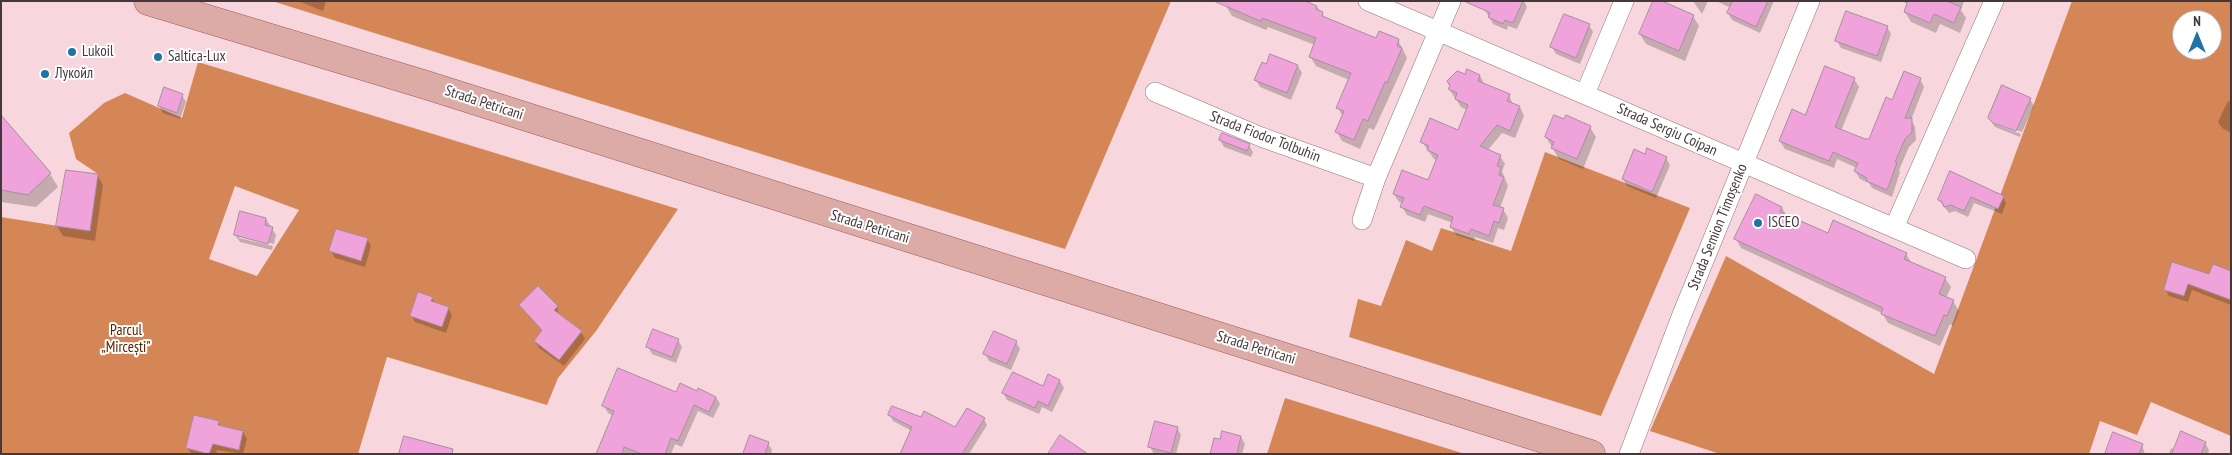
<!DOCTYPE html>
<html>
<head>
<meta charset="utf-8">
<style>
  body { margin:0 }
  #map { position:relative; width:2232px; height:455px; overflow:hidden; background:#f7d6dd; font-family:"PT Sans Narrow",sans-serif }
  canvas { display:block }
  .frame { position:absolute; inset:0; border:2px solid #45383b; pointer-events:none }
  .north { position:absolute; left:2172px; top:10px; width:50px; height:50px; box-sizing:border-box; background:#fff; border:1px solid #b5afb1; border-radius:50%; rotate:0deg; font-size:14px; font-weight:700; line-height:20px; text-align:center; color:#45383b }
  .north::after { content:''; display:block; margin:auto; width:18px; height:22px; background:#2074a4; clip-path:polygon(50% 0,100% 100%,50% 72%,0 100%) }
</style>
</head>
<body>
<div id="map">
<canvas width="2232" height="455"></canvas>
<div class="frame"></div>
<div class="north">N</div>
</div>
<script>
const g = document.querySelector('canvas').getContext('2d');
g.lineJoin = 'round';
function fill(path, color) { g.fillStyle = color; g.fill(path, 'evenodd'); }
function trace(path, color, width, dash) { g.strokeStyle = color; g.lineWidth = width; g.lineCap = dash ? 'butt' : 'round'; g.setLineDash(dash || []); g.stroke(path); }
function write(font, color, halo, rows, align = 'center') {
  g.font = font + ' "PT Sans Narrow",sans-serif'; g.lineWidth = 4; g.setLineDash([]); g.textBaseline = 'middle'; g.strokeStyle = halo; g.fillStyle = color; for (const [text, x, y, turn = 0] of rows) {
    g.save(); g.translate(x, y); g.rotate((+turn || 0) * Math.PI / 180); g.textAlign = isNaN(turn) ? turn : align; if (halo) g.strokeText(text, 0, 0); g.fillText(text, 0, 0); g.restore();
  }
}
fill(new Path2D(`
  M272,1H1171L1065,249Z
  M2072,1H2231V436L2151,402L2137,435L2100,421L2089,454H1720L1650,431L1726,256L1934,374ZM2182,20H2212V50H2182Z
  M198,62L678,209L596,331L558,378L547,405L387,357L358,454H1V217L90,231L98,174L76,159L69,133L104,103L125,93L182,118ZM235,186L299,210L257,276L209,259Z
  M1545,152L1690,208L1601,416L1349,337L1358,299L1381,306L1406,240L1432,251L1441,228L1511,251Z
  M1285,398L1465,454H1267Z`), '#d58656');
fill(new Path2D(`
  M298,1H326L323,11Z
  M1488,1H1524L1527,7L1517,29L1508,26L1507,30L1493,24L1485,10Z
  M1693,1H1708L1702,14Z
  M1716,1H1774L1760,33L1732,20L1728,13L1731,8Z
  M1910,1H1964L1961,10L1966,18L1960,33L1940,24L1936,33L1911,22L1905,12Z
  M1226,6L1317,7L1326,19L1377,39L1398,40L1407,58L1374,130L1369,128L1360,149L1342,141L1337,132L1343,117L1338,108L1349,80L1316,66L1310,56L1315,45L1268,27L1266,30L1232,16Z
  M1693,16L1699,26L1685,61L1646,44L1640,34Z
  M1589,25L1593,32L1580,64L1556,54L1552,47Z
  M1887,27L1891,34L1881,62L1841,48L1837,41Z
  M1271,55L1298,66L1302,73L1291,100L1260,87L1256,80L1267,65Z
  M1465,76H1480L1485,85L1509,95L1513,105L1520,107L1524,116L1515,138L1502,133L1487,151L1500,156L1505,164L1502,171L1508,186L1500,208L1503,209L1508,218L1504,230L1498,228L1493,243L1475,237L1474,241L1456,235L1451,227L1453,223L1428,214L1425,222L1407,215L1402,207L1403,204L1399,202L1394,194L1428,182L1437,160L1434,159L1422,142L1459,132L1467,110L1461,107L1449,89Z
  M1854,79L1859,87L1841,131L1865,140H1870L1893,101L1920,79L1924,87L1911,120L1915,127L1916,140L1909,147L1899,170L1900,172L1892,197L1872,188L1869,183L1860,179L1855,171L1857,168L1837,159L1834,168L1785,149L1780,141L1806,117Z
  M2002,86L2030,99L2034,106L2022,132L1991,121L1989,114Z
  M182,95L186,102L180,119L163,113L159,106Z
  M2228,101L2231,102V133L2222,128L2218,122Z
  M1,117L50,174L58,187L36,207L1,202Z
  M1992,123L2021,134L2020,137L1995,127Z
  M1590,127L1596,137L1583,169L1559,159L1546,137Z
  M1220,140L1249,145L1253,152L1251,157L1224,147Z
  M1646,155L1666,158L1670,165L1656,198L1627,186L1623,179Z
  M1951,173L2003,197L2006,203L2002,214L1974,203L1968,217L1955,211L1949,213L1939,200Z
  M97,175L103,185L95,241L63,236L57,226Z
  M1782,208L1787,216L1829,234L1906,254L1912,264L1945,278L1951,287L1946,298L1953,301L1959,311L1953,326L1950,324L1940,346L1888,323L1882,313L1741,248L1736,239Z
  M266,219L276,235L274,244L239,235V238L273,246L272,250L240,242L235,235Z
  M367,239L371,246L365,267L335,258L331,251Z
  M2231,272V305L2192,290L2188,302L2169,296L2165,289L2210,275Z
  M432,298L435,303L448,308L452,315L446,333L415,322L411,315Z
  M520,306L557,307L559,315L581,332L585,339L564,366L539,348L535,341L543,331Z
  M678,340L682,347L676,363L652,354L648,347Z
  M1016,342L1020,349L1011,370L989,361L985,354Z
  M1060,381L1064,388L1052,412L1042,407L1039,414L1007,400L1003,393L1044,387Z
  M677,393H697L716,397L720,404L713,418L698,411L682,447L675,444L671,454H598L613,416L608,413L604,406Z
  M890,415L956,429L984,419L987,425L969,454H955L893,421Z
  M218,422L221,427L243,432L247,439L243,454L217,450L216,454H191L187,447Z
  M1177,428L1181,435L1176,454H1154L1150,447Z
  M1241,437L1245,444L1242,454H1211Z
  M768,443L772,450L771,454H745Z
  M2205,443L2209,450L2208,454H2169L2171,448L2175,450Z
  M2142,445L2145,454H2106Z`), '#0003');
const building = new Path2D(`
  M1214,1H1305L1317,6L1316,9L1323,12L1322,16L1376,38L1379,31L1399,39L1397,46L1402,48L1387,83L1385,82L1368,121L1363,119L1354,140L1335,132L1344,111L1336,108L1351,73L1309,57L1316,38L1262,18L1261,21Z
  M1464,1H1523L1513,23L1505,20L1503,24L1488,17L1490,13Z
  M1653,1H1662L1694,15L1679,51L1639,34Z
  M1733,1H1768L1756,27L1727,13Z
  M1903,1H1947L1961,7L1954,23L1934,14L1930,23L1904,12L1907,3Z
  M1846,11L1888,26L1877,56L1835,41Z
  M1564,14L1590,24L1576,58L1550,47Z
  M1270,54L1298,65L1287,93L1254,80L1262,62L1266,64Z
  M1825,66L1855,78L1835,127L1865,139H1869L1886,97L1892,100L1904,71L1921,78L1905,118H1912V132L1905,139L1895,162L1897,163L1887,190L1866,181L1867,178L1854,171L1858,163L1833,152L1829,161L1779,141L1792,109L1805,115Z
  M1467,69L1480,75L1478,81L1510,94L1507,101L1520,106L1510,131L1497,125L1480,146L1501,155L1497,166L1501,167L1499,175L1504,177L1493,205L1504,208L1499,223L1494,221L1489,236L1471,229L1469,234L1450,227L1453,217L1424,206L1420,215L1400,207L1404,198L1393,194L1402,170L1428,180L1438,155L1427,150L1429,146L1420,142L1430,118L1458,130L1468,105L1455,99L1457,93L1448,89L1450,86L1447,81L1457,71L1465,74Z
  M2002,85L2031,98L2016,131L1993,123L1988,118Z
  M164,87L183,94L177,113L158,106Z
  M1,115L51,173L28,195L1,190Z
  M1554,115L1564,119L1566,115L1591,126L1577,159L1551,148L1554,142L1545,137Z
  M1222,133L1250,144L1247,151L1219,140Z
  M1647,148L1667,157L1652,192L1622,179L1634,149L1645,154Z
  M66,170L98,174L90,231L56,226Z
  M1950,171L2004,196L1998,209L1971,197L1964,211L1951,205L1944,207L1942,202L1938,200Z
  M1756,194L1782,207L1780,212L1828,233L1833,220L1907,253L1904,259L1946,277L1939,294L1954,300L1947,316L1944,315L1935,336L1881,314L1883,308L1734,239Z
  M240,211L266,218L265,225L273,227L268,244L234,235Z
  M336,229L368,238L361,261L329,251Z
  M2172,262L2209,274L2213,264L2231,271V300L2188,284L2184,296L2164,290Z
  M538,286L558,306L554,310L582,331L559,360L534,341L542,330L519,305Z
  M418,292L433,297L431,301L449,307L442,327L410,316Z
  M653,329L679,339L672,357L646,347Z
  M994,331L1017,341L1007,364L983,354Z
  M618,368L676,392L680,383L697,391L698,388L716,397L709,412L694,405L678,441L671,438L665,454H642L624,447L622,454H596L614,411L602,406Z
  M1013,372L1043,386L1048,374L1060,380L1048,406L1038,401L1035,408L1002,393Z
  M892,406L921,417L924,411L955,427L967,408L985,418L962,454H900L912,427L888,415Z
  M194,415L219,421L218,425L243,431L239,450L213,444L209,454L186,448Z
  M1155,421L1178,427L1171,453L1148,447Z
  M1222,431L1241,436L1237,454H1210L1214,438L1220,439Z
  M2181,431L2206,442L2201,454H2172Z
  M2113,432L2143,444L2139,454H2105Z
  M750,435L769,442L765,454H743Z
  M1060,435L1088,454H1048Z
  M404,436L453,449L452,454H399Z`);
fill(building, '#f0a2da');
trace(building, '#a68d9e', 1);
const street = new Path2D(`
  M1368,1L1966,259
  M1155,92L1261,137L1376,178
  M1585,94L1624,1
  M1362,220L1376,178L1451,1
  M1894,228L1994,1
  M1629,454L1681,317L1810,1`);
const primary = new Path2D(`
  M148,1L426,85L1591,454`);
trace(street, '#92757c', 20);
trace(primary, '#985e5a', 29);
trace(street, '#fff', 19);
trace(primary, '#dcaba6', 28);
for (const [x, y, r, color] of [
  [72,52,5,"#2074a4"],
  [158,57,5,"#2074a4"],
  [45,74,5,"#2074a4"],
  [1758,223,5,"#2074a4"]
]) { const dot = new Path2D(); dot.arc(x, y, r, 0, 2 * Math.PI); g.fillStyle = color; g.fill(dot); trace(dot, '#fff', 2); }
write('15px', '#45383b', '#fff', [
  ["Lukoil",82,52],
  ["Saltica-Lux",168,57],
  ["Лукойл",55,74],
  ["ISCEO",1768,223]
], 'left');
write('15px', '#45383b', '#fff', [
  ["Strada Petricani",484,103,18],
  ["Strada Sergiu Coipan",1667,130,24],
  ["Strada Fiodor Tolbuhin",1265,137,21],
  ["Strada Petricani",870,227,17],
  ["Strada Semion Timoșenko",1718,227,-68],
  ["Strada Petricani",1256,348,17]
]);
write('15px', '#552400', '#fff', [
  ["Parcul",126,331],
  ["„Mircești”",126,348]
]);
</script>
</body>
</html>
